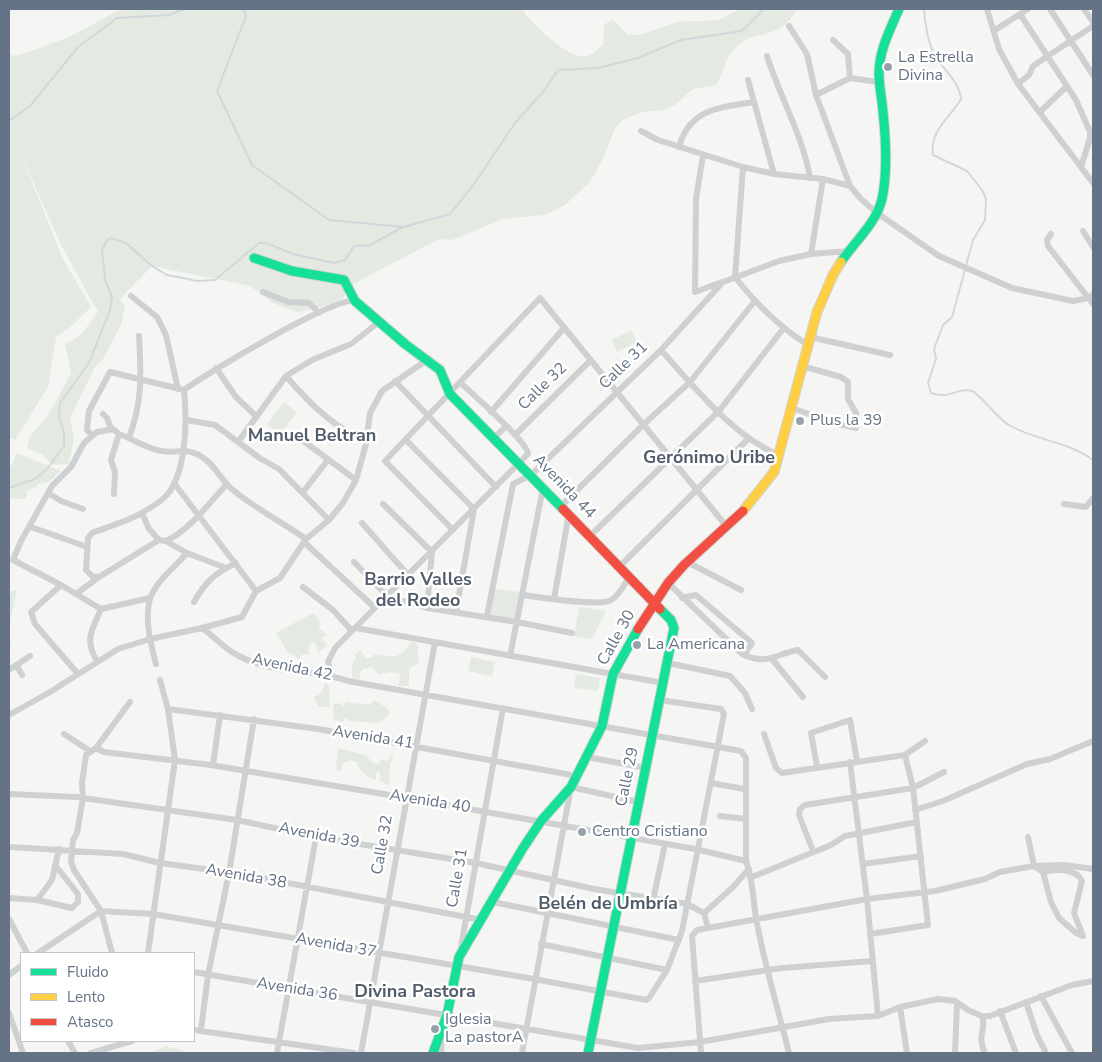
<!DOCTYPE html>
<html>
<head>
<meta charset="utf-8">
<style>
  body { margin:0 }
  #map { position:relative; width:1102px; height:1062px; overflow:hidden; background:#f5f6f4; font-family:"Nunito Sans",sans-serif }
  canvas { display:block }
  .frame { position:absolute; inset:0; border:10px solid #647386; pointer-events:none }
  .legend { position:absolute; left:20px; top:952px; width:175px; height:90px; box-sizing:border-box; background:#fff; border:1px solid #c1c7cf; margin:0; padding:6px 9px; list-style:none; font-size:15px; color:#647386 }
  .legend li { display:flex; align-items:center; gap:10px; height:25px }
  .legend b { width:25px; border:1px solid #c1c7cf }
</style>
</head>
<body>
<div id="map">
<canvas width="1102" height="1062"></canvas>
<div class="frame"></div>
<ul class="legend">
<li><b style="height:6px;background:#16e098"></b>Fluido</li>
<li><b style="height:6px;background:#ffcf43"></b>Lento</li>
<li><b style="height:6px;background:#f24e42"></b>Atasco</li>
</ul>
</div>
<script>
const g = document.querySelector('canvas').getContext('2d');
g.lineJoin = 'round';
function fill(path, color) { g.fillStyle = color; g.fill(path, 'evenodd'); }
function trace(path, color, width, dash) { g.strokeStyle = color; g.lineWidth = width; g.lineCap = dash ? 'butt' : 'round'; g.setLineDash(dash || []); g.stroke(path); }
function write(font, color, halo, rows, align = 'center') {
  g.font = font + ' "Nunito Sans",sans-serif'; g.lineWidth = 5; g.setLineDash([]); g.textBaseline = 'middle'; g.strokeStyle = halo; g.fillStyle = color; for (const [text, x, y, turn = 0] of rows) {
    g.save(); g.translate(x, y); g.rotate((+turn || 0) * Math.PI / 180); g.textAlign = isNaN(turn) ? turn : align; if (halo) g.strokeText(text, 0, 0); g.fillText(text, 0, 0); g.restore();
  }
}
fill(new Path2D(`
  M121,9H522C529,21 571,62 586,56C592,55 598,49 603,45L604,25L612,19L628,35H640L677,22L719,20L739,9H797C780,42 752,29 736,47C725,57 724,73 716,85L693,89L675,105L664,110L642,112L623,120L615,128L602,161L590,182L565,205L545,215L503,219L452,240L439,239L353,284L342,299L318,308L296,312L273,303L250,286L152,266L120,299L125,306L121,325L103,359L95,367L70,418L74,437L69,464L53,465L42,454L27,448L29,438L50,412L71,373L65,344C81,338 88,325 98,312L61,245L20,152L62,257L91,307L68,329L56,337L48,387L15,440L9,437V52L13,56L23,54L69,37Z
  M631,330L637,342L617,352L612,340Z
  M284,402L297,412L280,434L267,424Z
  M17,453L61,471L49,482L38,484L37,487L26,491L27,496L24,499L9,498V470Z
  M495,589L521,592L516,620L489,615Z
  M17,590L9,627L11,647L9,649V591Z
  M579,607L606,611L592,639L574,636Z
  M313,613L320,621L319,628L327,635L322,638L327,646L318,652L315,643L312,642L309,645V655H301L299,660L293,654L288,653L276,633Z
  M411,641L417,644L419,662L409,669V686H398L401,674L391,672L379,674L371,667L363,669L359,674L361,680L352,678V664L356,658L355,654L361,650L366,659L373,657L374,654C392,657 403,660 411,641Z
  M471,657L495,662L492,676L468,671Z
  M576,674L600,678L598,691L574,688Z
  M325,683L329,685L330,707H318L314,697L320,694Z
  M374,700L387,708L390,714L379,723L349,721L346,717L343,722L334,720L333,704L340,703L343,707L346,702L370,705Z
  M338,748L365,755L375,764L380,763V759L388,761L390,756H394L390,764L389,786L380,780V771L376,773V780C367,777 358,771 357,762L351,760L343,763L342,769L338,772L336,765Z
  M165,1046L183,1051L185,1053H151Z`), '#e4e9e2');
trace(new Path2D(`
  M243,9L246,16L217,91L252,165L329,220L404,227L450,214L474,184L515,123L543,92L558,70L598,68L638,58L681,40L742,31L764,9
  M924,9C925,24 927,38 933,52C942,69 959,80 961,99C950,118 929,131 933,155L967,171L982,190L986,199L985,220L973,240L966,266
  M9,121L30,106L78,47L117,18L169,15L184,9
  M965,270L952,317L943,325L934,349L936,359L928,383L931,393C951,400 956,387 972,391C980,394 997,418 1009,425C1036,441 1068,441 1093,460
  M9,488L35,479L47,469L64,446V433L59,416L60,403L89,363L110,310L112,297L105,280L102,250L107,240L111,238L126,243L152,266L167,275L198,281L215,280L259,243H266L293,254L334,263L345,260L354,246L370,245L403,227`), '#d1d8dc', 2);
const fast = new Path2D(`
  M254,258L292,271L344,280L355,301L405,344L440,370L450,394L563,509
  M841,262C855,241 876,224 882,199C888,171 886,140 883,112C882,99 879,86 879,74C879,50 890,30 899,9
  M433,1053L447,1015L459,957L523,848L541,821L571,787L602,726L613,674L638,629
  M588,1053L674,628L671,620L660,609`);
const slow = new Path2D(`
  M743,511L774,472L817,312L833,275L841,262`);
const jam = new Path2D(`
  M563,509L660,609
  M638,629L668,583L684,565L743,511`);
trace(fast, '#d2d4d4', 11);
trace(slow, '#d2d4d4', 11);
trace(jam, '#d2d4d4', 11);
trace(new Path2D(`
  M987,9L999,49L1018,84L1093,183
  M1050,9L1093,75
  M1084,9L1093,22
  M1020,14L1076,100L1090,132V138L1081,167
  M789,26L807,54L816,95L850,186
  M995,30L1028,9
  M833,40L848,54L850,78
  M767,56C780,97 803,136 810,178
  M748,80L774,174
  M1018,84L1029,75L1033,66L1093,26
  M816,95L850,78L878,82
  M1040,112L1067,86
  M641,131L658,140L743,167L774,174L823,179L850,186L861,199L877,213L939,256L1012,288L1073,301L1089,298L1093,294
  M679,147C690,108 719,108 754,102
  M703,155L696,199L695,292L722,282
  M743,167L735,277C756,304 778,326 808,345
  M1083,231L1093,247
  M1051,234L1047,240L1048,246L1093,304
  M811,254L823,179
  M263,292L288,302L309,303L319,313
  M131,296L157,317L166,335L178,389
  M810,337L890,355
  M661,350C695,388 732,435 780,456
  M216,368L236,397L257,417
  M286,376C307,401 335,429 366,441
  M395,381L496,487
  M792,408L834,423L856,428V413L848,399V382L841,377L802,366
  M491,412L564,328
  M103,414L107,418L111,429
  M187,420L215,425L261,459L279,469L329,520
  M294,434L356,480
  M92,435L87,430L89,411L110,372L184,390
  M515,435L591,360
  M129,438C143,400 141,374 139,336
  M494,438L506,426
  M406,440L474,509L456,612
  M238,442L286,376L312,360L351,344L379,322
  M174,483L256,591
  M303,492L327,461
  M48,493L61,501L83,509
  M114,494L115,472L111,460L119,434
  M383,504L432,552L427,608
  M1064,504L1086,507L1093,498
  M561,506L643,425L690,382L754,302
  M142,513L149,529L159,540
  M362,523L408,575
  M31,527L87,547
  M453,530L385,461L540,298L727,527
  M590,536L719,411L783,329
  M166,541L159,540L99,577L92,576L86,570L88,538L92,533C109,526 130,521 145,511C152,507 161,501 167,495C187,471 187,419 184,390C207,373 334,297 355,301
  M304,542L375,608
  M187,553L226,568
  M354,562L387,596L427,608L517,622L572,633
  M687,562L741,590
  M620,566L749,438
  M668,583L742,654C767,666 775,654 798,650L825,677
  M61,585L101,609L150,598
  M303,587L333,610L352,631
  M76,594L99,577
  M523,595C538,597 600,607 611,600C619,596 625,583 630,576
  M682,598L696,595L752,643L744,655
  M554,599L569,513
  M194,602C205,582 215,573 236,563
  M487,616L513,484L531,475L661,350L723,282L779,261L811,254L849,251
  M202,628C215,637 226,650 239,656C272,674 313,669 348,681L741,751L746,758V861
  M356,628L663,683
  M510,656L543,488
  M772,659L803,697
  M97,661C84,640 92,630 101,609
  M668,663L730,676L745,693L752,709
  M156,664C151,645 144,619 150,599C156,581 175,567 187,553L166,541C190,530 209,503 226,485
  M16,665L22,675
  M9,670L30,656
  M78,674L35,624L31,612L61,585L13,560L21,541L52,486L71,467L84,443L97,432L113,429L119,434C133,439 147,449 162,451C177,454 183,447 199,455C215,464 220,479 233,490C256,509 282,522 306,539
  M332,676L328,662L335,648L528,454C528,442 472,394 461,383
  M168,709L318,729L577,776
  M9,715L50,692L118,649L150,639L202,628L242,617L256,591L280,578L306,539L329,520L343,503L356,480L366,444L370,413L382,391L427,360
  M64,734L90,751
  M764,734L776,768L782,773L905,755L925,741
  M96,748L104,752L211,765L407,798L695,849L746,861C753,880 753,899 756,918C764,964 778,1008 789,1053
  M587,757L646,768
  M850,762L867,899L878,1016
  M213,765L220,715
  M817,766L811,733L850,720L857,761
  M711,783L744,789
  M9,794L76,797L237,820L316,837L476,863L594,889L687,904L704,913L708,928
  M915,810L943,801L1027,764L1050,759L1093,741
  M720,816L746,819
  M1028,837L1034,866L1043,872L1051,902L1059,918L1076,933L1083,936L1074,913L1082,881C1076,868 1055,869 1043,872
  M9,847L123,854L160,863L241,874L482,920
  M813,851L799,815L800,809L805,805L913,788L944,772
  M863,864L921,856
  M752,877L831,845L845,836L917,822
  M9,898L37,900L52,880L59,849
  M37,900L72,908L78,902V894L55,865
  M653,900L665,844
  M493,902L679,940
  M704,913L732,888L749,869
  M9,919L27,953
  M870,934L928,925L913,788L905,755
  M541,944L667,970
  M38,953L101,911L153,914L534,979L646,1000L649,998L667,970L682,931L724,714L721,709L660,700
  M112,953L101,911L74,870L71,861L73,840L77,833L83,798L82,783L86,755L96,748L130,702
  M148,953L175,760L168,709L160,680
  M460,953L503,708
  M194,972L638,1048L700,1042L829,1019L878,1016L900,1007L938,999L955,1001L968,1010L982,1016H990L1072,985L1093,981
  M9,975L21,966
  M695,981L782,968L872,961
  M1041,996L1072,1053
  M1026,1002L1037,1035L1046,1053
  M900,1007L907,1053
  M1000,1011L1016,1053
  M9,1013L23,1053
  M982,1016C987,1031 976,1033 985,1053
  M194,1030L354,1053
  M201,1030L208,975L229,873L254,719
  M68,1041L75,1053
  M91,1053L132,1041
  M277,1053L316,837
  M361,1053L435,642
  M441,1053L443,1032
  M522,1053L571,787L638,802
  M701,1053L692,936L697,930L867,899L935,891L985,879L1000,872L1034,866L1064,865L1093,869
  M955,1053L957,1003`), '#cfd0d1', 6);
trace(fast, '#16e098', 9);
trace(slow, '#ffcf43', 9);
trace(jam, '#f24e42', 9);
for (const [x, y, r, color] of [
  [888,67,5,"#97a1ac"],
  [800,421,5,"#97a1ac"],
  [637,645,5,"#97a1ac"],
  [582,832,5,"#97a1ac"],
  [435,1029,5,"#97a1ac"]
]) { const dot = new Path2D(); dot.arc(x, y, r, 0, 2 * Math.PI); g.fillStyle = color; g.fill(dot); trace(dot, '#fff', 2); }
write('16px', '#647386', '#fff', [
  ["La Estrella",898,58],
  ["Divina",898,76],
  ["Plus la 39",810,421],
  ["La Americana",647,645],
  ["Centro Cristiano",592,832],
  ["Iglesia",445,1020],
  ["La pastorA",445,1038]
], 'left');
write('16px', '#647386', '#fff', [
  ["Calle 31",624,366,-44],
  ["Calle 32",543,387,-44],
  ["Avenida 44",564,487,46],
  ["Calle 30",617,638,-61],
  ["Avenida 42",292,668,12],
  ["Avenida 41",373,738,9],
  ["Calle 29",628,777,-78],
  ["Avenida 40",430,802,9],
  ["Avenida 39",319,836,11],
  ["Calle 32",383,845,-80],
  ["Avenida 38",246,877,10],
  ["Calle 31",458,878,-80],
  ["Avenida 37",336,946,10],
  ["Avenida 36",297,990,9]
]);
write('bold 18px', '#525d6b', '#fff', [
  ["Manuel Beltran",312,437],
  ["Gerónimo Uribe",709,459],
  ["Barrio Valles",418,581],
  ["del Rodeo",418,602],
  ["Belén de Umbría",608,905],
  ["Divina Pastora",415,993]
]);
</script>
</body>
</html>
